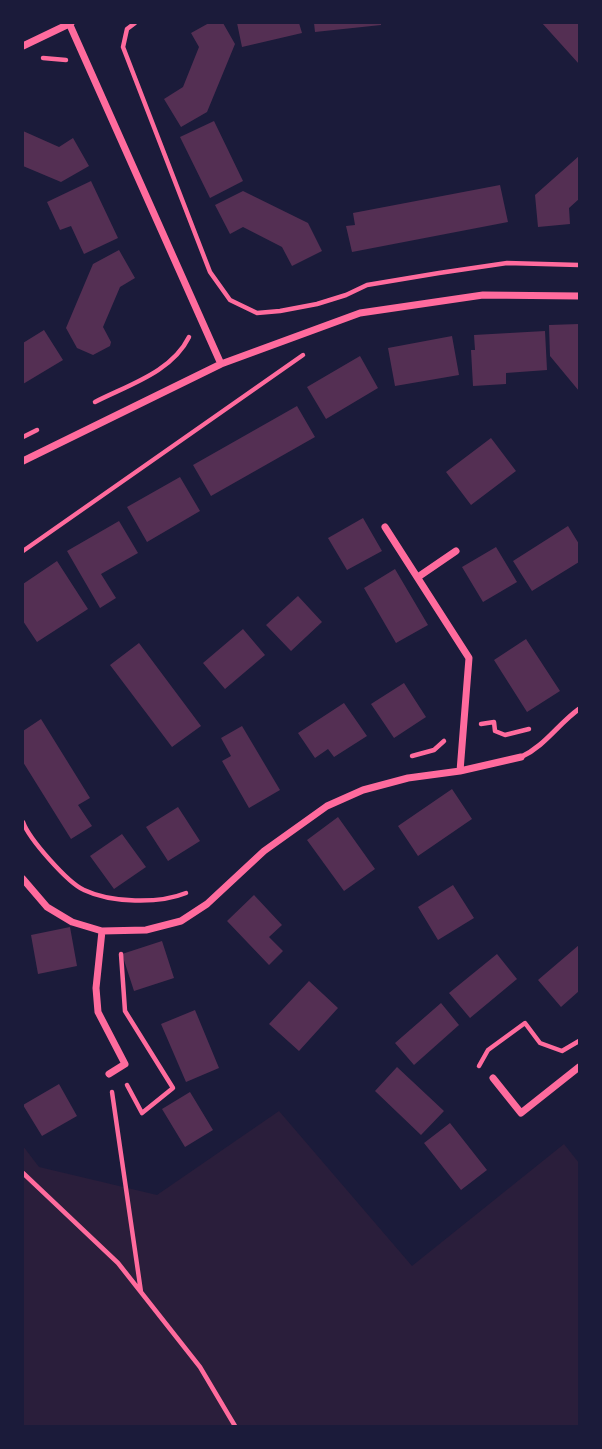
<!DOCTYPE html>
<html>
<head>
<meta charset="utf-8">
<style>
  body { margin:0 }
  #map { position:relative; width:602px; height:1449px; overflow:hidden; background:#1b1b3a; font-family:Quicksand,sans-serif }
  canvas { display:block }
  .frame { position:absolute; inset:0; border:24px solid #1b1b3a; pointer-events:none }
</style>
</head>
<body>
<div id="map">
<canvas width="602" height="1449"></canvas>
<div class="frame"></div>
</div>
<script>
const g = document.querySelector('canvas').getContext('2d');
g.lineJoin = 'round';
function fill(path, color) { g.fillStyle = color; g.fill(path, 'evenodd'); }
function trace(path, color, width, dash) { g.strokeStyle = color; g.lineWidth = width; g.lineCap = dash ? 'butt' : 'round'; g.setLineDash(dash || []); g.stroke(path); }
fill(new Path2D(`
  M279,1111L412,1266L564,1144L579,1163V1426H23V1146L39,1167L157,1195Z`), '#2a1e3b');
fill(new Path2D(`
  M209,23H223L235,44L207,112L181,127L164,99L183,87L199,47L191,33Z
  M237,23H299L302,33L242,47Z
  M314,23H381V25L315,32Z
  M542,23H579V64Z
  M214,121L243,181L210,198L180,137Z
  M23,131L59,147L73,138L89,166L61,182L23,166Z
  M579,156V199L569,208L570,224L538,227L535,195Z
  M91,181L118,238L84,254L71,226L60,230L47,202Z
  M500,185L508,222L352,252L346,226L355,225L353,213Z
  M243,191L308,223L322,251L292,266L282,247L243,227L230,234L215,205Z
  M119,250L135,278L120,287L103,327L111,342L110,346L93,355L77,348L66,328L93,264Z
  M579,324V391L550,356L549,325Z
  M44,330L63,360L23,384V343Z
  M545,331L547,370L506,373V384L473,386L471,350H475L474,335Z
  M452,336L459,375L395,386L388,348Z
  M360,356L378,388L326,419L307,387Z
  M297,406L315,437L211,496L193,465Z
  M491,438L516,471L471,505L446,472Z
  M180,477L200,511L147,542L127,507Z
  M363,518L382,551L347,570L328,538Z
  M119,521L138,553L101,574L116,598L100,608L67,551Z
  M568,526L579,544V562L532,591L513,561Z
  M496,547L517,582L483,602L462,567Z
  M57,561L88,609L37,642L23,621V584Z
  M395,569L428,625L396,643L364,588Z
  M298,596L322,622L291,651L266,625Z
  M243,629L265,655L225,689L203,663Z
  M526,639L560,691L527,712L494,660Z
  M139,643L201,726L172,747L110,665Z
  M404,683L426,717L394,738L371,704Z
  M344,703L367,736L334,757L328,749L315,758L298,733Z
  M41,719L90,798L78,805L92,826L71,839L23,762V731Z
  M242,726L280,790L249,808L222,761L231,756L221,738Z
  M452,789L472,819L418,856L398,826Z
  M178,807L200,841L168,861L146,827Z
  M338,817L375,869L344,891L307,840Z
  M122,834L146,867L114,889L90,856Z
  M453,885L474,918L438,940L418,907Z
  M254,895L282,925L269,937L283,951L269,965L227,921Z
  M70,927L77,966L38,974L31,935Z
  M162,941L174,978L134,991L122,954Z
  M579,945V991L561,1007L538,980Z
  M497,954L517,979L470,1018L449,993Z
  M309,981L338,1008L299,1051L269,1024Z
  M441,1003L459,1025L414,1065L395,1043Z
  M195,1010L219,1068L186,1082L161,1024Z
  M397,1067L444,1111L421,1135L375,1091Z
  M59,1084L77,1116L42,1136L23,1105Z
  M190,1092L213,1130L185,1147L162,1109Z
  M450,1123L487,1170L461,1190L424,1143Z`), '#542f53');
trace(new Path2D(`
  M135,23L127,29L123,47L210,272L230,300L257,313L280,311L317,304L346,295L367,285L439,273L507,263L579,265
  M43,58L66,60
  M95,402C128,385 172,372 189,337
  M23,437L37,430
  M23,551L303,355
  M481,724L494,722L495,731L505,735L529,729
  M412,756L434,750L444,741
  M23,822C29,839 68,883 84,890C111,903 159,904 186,893
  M121,954L125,1011L173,1088L142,1113L127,1085
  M479,1066L488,1050L525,1023L540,1043L562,1051L579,1041
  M112,1092L141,1292
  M23,1173L118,1263L200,1367L235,1426`), '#ff6b9d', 4.5);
trace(new Path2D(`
  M521,757C545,746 558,724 579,709`), '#ff6b9d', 5);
trace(new Path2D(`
  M69,23L221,364
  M23,46L71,23
  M23,461L221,364L360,313L483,295L579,296
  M385,527L469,658L460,771
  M418,577L456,551
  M23,879L47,907L72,922L102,931L146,930L181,921L207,904L264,851L327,806L363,790L408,778L460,771L521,757
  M102,931L96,988L98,1012L125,1064L109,1074
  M493,1078L521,1113L579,1067`), '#ff6b9d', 7);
</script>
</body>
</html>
